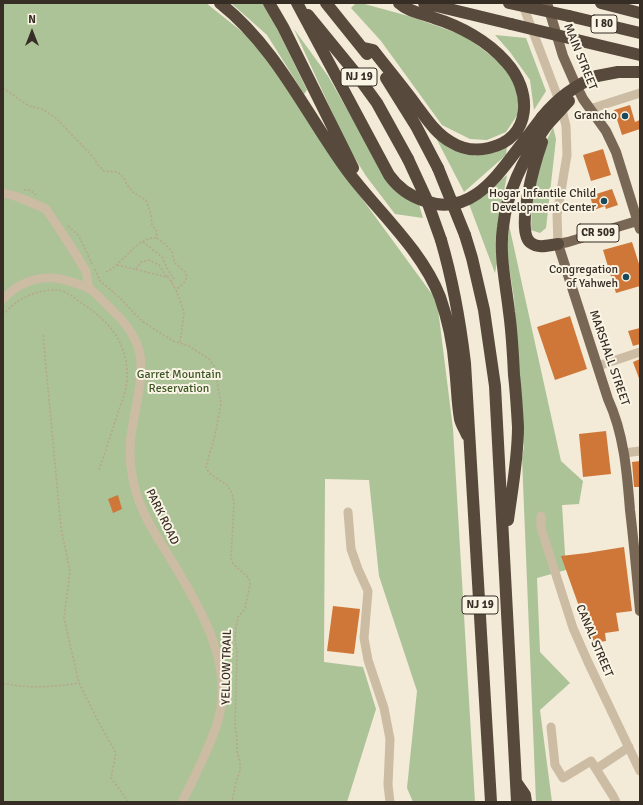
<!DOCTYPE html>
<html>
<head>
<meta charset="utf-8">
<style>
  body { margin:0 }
  #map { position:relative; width:643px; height:805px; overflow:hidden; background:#f3ead7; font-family:Signika,sans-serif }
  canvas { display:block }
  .frame { position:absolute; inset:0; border:4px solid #362d25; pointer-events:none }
  .north { position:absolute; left:12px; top:12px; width:40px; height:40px; -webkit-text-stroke:3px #faf4e4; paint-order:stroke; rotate:0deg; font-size:11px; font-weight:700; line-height:16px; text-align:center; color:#362d25 }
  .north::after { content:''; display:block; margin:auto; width:14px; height:18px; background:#362d25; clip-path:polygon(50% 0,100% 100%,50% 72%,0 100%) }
</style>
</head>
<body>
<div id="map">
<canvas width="643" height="805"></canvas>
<div class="frame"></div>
<div class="north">N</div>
</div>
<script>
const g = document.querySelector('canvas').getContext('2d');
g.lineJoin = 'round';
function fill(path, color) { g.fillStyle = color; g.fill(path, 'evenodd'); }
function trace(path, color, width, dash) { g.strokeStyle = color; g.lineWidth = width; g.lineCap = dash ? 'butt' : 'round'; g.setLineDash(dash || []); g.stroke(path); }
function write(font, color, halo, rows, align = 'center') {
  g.font = font + ' Signika,sans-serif'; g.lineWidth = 4; g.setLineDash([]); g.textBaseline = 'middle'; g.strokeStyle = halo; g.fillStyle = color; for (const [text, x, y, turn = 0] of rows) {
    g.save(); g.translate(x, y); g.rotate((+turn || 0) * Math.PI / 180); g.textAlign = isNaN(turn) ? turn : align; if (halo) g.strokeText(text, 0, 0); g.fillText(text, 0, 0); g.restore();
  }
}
fill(new Path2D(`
  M3,3H206L265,50L322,144L437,301L453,429L475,802H413L407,788L417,691L379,576L369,480L325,479L324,662L363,667L376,709L347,802H3Z
  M231,3H263L268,10L307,90L304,94L267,35Z
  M356,3H361L412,17L465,36L505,66L520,90L518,114L506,132L487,140L470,139L442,125L381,41L351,8Z
  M294,29L328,76L392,188L418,201L423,218L395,214L366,176L348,147Z
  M495,35L526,38L546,91L534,110L530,80L510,52Z
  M553,127L556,139L546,228L540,233L531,230L532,202L540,155Z
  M435,136L475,156L507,146L506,155L464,192Z
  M507,175L497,229V263L495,273L469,204Z
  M509,225L561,461L583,481L579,504L562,505L566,570L537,578L540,652L570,683L540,710L552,802H536L522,458L524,447L514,298L507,254Z`), '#acc297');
fill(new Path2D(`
  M630,105L635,122L640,120V129L622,135L614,110Z
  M603,149L611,175L591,181L583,155Z
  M612,189L618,205L606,209L605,206L594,210L590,196Z
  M632,242L640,267V286L616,293L603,250Z
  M570,316L587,369L555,380L537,327Z
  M640,328V344L633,346L628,331Z
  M640,359V381L633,362Z
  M606,431L611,474L583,477L579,434Z
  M640,461V487H634L632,462Z
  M118,495L122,509L113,513L108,499Z
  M624,547L632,611L616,613L619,631L605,633L606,641L592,643L561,556L587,553Z
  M333,606L360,609L354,654L327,651Z`), '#cf7739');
trace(new Path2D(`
  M3,88L29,106L42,109L56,118L94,158L98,165L104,171L118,172L124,178L127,185L134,193L146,200L151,214L152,225L156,230L157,238
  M24,190H30L36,195
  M68,226L79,236L92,264
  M157,238L165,244L172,252L175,263L185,272L187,277L184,283L176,290L183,309L184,314L180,342
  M143,242L162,257L170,274L174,278L171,282
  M117,265L167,277L159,265L149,260L141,262L135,270
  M95,269L100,281L119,297L142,321L173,341L189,346L209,359L214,366L221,403L215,435L206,467L209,473L227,485L232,493L234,504L231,557L233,564L249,578L250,584L245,609L238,617L236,629L235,640L237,652L235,725L237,740V751L240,762V771L236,782L232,802
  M106,272C123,265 136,236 157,238
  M167,277L169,278L176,290
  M3,315C16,299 35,290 56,290C64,290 74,297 80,302C109,321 128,342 127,378C127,390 121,404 117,416C111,434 105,452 99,470
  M43,335L61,528L70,571L64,618L79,683L98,721L116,753L111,778L120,790L128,802
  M3,683C27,689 54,687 79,683`), '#b7a68d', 1.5, [2, 2]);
trace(new Path2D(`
  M522,3L557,95L563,114L566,126L567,155L557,215L558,244
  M590,109L640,93
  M3,193L18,197L46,209L66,239L86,271L89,289
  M3,299C22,279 46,273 72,282C77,284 85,286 90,289C98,295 105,303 112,310C122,319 131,330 137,344C147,367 136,404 132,429C129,447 130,467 134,484C140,512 157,537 172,561C201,610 237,668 216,727C207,753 194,778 182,802
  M598,366L640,352
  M624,453L640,451
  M348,512L351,549L358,569L368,591L364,638L368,660L384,708L390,739L388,785L390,802
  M541,516V528L573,628L588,662L640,771
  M551,727L555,765L563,778L591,761L613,796L616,802
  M596,769L629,747`), '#cbbca3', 9);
trace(new Path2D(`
  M547,3L563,56L574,81L583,99L606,131L616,152L640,229
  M637,221L568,242L558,244L608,399C624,434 627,472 630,510C634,544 637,577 640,611`), '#796755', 10);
trace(new Path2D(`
  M220,3C278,49 306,115 349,173C380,214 421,249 440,297C448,320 453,343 455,368C457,384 457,402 460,419C461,424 465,430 467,435
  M269,3L283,27L353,168
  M297,3L389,175C398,188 409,196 425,201C466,216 492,183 514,154C523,142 533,129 542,117
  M326,3L367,54
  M424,3L511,24
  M601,3L640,13
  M308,15L353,70L377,103L408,159
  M569,16L640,33
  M577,40L640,55
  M364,48L373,50C387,68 402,86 416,105C426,118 436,134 451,142C462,149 476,151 489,148C533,138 532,90 506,62C488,41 460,26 434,18C421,13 409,12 399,3
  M597,76L618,72H640
  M386,78L416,126L438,168
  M542,142C536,159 514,232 531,243C539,249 549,245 558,244
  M465,235L472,258L484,310L495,386L517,802
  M441,240C453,281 460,321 465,363L491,802
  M508,520C512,490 518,458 518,427C517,410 516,392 514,375C513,354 512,333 509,312C506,284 499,256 503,227C507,191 526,154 547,125
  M516,782L525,795L526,802`), '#57493c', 12);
trace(new Path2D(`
  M509,3L569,16
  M511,24L577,40
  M542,117C558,98 574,86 597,76
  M547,125L569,101
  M408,159L426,198L441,240
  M438,168L465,235`), '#57493c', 12);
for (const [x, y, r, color] of [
  [625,116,4,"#184a5a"],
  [604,201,4,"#184a5a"],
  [626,277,4,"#184a5a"]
]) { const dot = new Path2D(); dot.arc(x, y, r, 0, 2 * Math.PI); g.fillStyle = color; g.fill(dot); trace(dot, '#faf4e4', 1.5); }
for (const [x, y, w] of [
  [604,24,26],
  [359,77,36],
  [598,233,42],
  [480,605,36]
]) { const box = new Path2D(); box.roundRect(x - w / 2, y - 9, w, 18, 3); g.fillStyle = '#faf4e4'; g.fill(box); trace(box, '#362d25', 1); }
write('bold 11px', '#362d25', null, [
  ["I 80",604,24],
  ["NJ 19",359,77],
  ["CR 509",598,233],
  ["NJ 19",480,605]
]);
write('12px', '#362d25', '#faf4e4', [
  ["MAIN STREET",580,57,68],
  ["MARSHALL STREET",609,358,71],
  ["PARK ROAD",162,517,64],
  ["CANAL STREET",594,641,67],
  ["YELLOW TRAIL",227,667,-89]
]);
write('12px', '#362d25', '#faf4e4', [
  ["Grancho",617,116],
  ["Hogar Infantile Child",596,194],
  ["Development Center",596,208],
  ["Congregation",618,270],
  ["of Yahweh",618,284]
], 'right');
write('12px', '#3d5627', '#faf4e4', [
  ["Garret Mountain",179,375],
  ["Reservation",179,389]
]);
</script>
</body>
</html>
